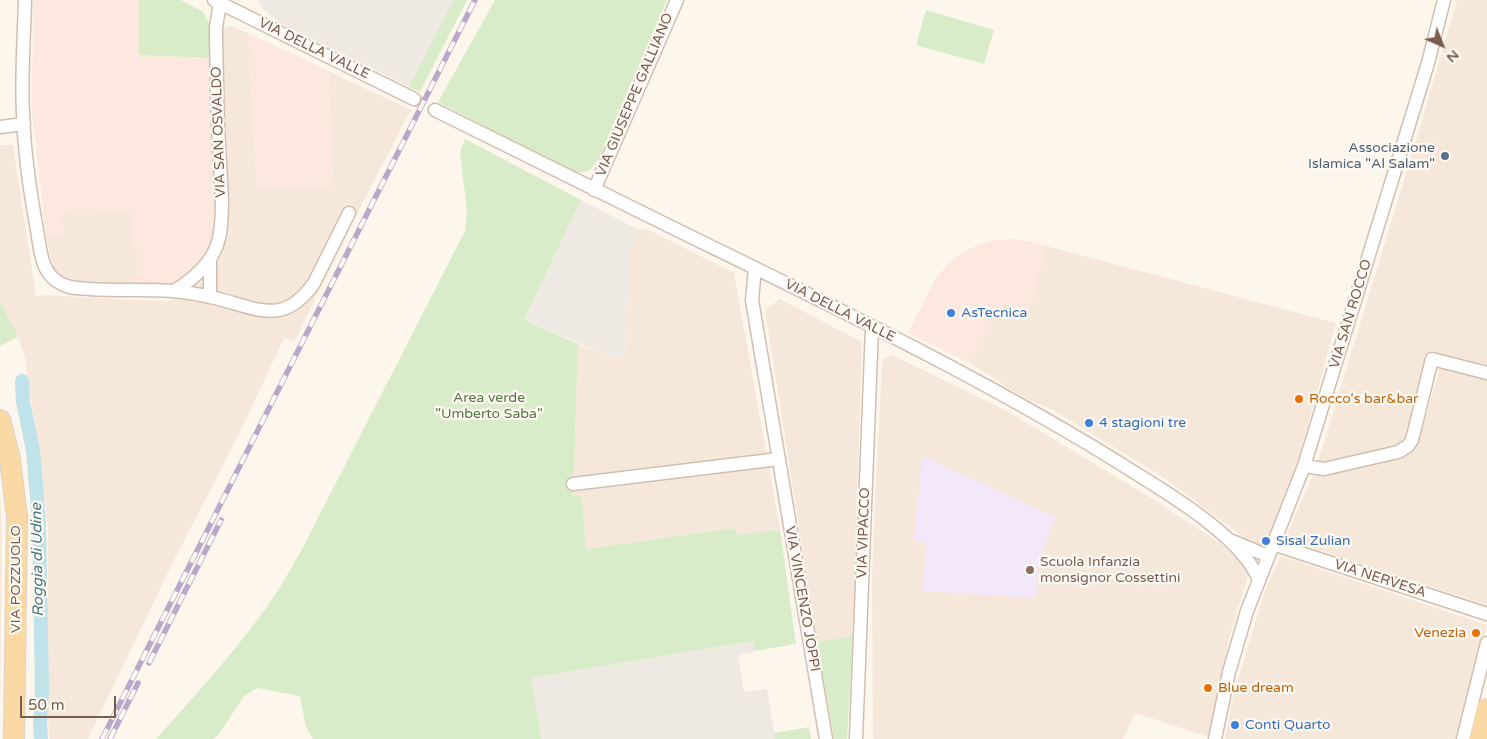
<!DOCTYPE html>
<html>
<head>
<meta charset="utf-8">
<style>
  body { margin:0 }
  #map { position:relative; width:1487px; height:739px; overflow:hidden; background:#fdf6ec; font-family:"Varela Round",sans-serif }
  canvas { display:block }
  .north { position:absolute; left:1417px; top:20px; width:50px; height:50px; -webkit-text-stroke:4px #fffaf3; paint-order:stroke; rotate:136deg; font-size:14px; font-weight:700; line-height:20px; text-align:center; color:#7a5c4d }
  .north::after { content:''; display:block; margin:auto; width:18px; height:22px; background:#7a5c4d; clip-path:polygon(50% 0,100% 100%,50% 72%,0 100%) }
  .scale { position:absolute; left:20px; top:696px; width:96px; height:22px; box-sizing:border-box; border:2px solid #7a5c4d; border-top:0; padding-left:6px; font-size:15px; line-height:18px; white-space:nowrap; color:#7a5c4d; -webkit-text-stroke:4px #fffaf3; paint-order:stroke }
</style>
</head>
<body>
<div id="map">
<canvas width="1487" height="739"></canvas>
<div class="north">N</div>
<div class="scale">50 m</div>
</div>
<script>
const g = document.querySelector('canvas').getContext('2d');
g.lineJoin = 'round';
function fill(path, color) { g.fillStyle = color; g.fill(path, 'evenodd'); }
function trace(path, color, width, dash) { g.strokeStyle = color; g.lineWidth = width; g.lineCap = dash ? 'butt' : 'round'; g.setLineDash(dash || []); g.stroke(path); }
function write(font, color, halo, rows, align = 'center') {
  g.font = font + ' "Varela Round",sans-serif'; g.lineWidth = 4.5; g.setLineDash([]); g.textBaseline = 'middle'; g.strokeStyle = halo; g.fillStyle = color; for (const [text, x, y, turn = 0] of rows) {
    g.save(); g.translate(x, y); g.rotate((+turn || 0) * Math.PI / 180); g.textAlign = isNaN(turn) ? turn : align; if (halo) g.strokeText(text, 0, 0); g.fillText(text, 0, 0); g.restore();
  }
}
fill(new Path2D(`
  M1457,0H1487V367L1431,351L1410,436L1398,449L1317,465L1413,151Z
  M229,26H233L248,33L257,188L333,186L328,71L411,110L358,212L294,342L284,338L239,434L170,568L88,739H49L47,681L48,528L25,357L18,336L0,346V145H13L36,296L46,295L155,301H167L178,296L192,288L204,278L216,264L221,255L227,236L221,37L225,28Z
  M130,210L134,247H137L138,284L79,282L61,276L53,268L46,236L61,234L62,214L78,213L79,215Z
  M645,228L734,273L780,529L736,535L735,528L586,549L582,496L573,497L578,344L607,355L625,356L628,253L639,230Z
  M1046,246L1336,323L1292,482L1267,548L1245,538L1166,479L1053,410L1021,396L970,363L997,309L999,310L1005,301L1027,312L1033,297Z
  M780,299L862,342L853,636L817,642L765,310Z
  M892,355L1007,411L1151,498L1220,543L1244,565L1248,574L1247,580L1231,631L1209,737L1135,713L1123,739H873L872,579L876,479L882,365L884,359L889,356Z
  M1440,368L1487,380V605L1285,539L1313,475L1317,473L1323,476L1416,451Z
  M0,489L2,530L0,711Z
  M1281,556L1487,625L1457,739H1225L1233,697L1262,600L1271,576Z`), '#f5e8da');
fill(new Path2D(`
  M33,0H139V55L210,58L217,219L210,250L195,269L178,282L168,284H138L137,248H134L129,210L78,215V214H62L65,235L61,236L60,234L46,236L32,113Z
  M248,33L328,71L333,186L257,188Z
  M1010,239L1028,241L1046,246L1034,298L1027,312L1004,301L999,310L997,309L970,363L908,333L936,278L951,261L965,251L976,246L991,241Z`), '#fde8e0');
fill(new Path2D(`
  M258,0H453L409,87L280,23L263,9Z
  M581,200L639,230L628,253L625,356L607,355L524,320Z
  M753,641L755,651L738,655L744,692L767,689L775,739H541L530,678Z`), '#efe9e4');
fill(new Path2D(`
  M922,456L1055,517L1039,561L1036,598L922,591L927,542L914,541Z`), '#f3e8fa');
fill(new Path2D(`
  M139,0H181L203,12L209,23L210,58L139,55Z
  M453,0H467L420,92L409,87Z
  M495,0H667L599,158C592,169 588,174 574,172L438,102Z
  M926,10L994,30L984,64L916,45Z
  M465,139L581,200L524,320L578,344L573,497L582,496L586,549L735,528L737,535L780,529L796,644L755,651L753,641L531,678L541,739H313L306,727L300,696L257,688L244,696L219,734L213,739H156C192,699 229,658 261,615C276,595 288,574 300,553L465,231L467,210L460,153Z
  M0,302L18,336L0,346Z
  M853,636L847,739H834L817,642Z
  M809,727L811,739H775L774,733Z`), '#d8ecc9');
trace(new Path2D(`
  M22,381L23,402L33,450L39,523L42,691L40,723L41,739`), '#bfe3e8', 14);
trace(new Path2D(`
  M414,99L435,110`), '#dcd0c4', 12, [12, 6]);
const street = new Path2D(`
  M25,0C24,38 21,76 23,113C24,152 30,192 37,230C39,242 40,255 45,267C48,273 54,280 60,283C69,289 80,288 90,289C117,291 145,289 173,291C185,292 198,294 210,297C254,306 282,329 314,283L349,213
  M214,0L414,99
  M435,110C512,148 589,187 667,225C826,303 987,379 1137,474C1174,497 1243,539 1259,580
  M0,127L24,124
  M594,190L677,0
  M210,259V297
  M755,268L752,300L826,739
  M174,291C192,280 210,265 217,245C226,220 220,173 219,146C217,111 217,75 216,39V27L220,3
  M1304,466L1324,469L1398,452L1408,446L1412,440L1432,359L1487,373
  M573,484L779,459
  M1232,541L1268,556
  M1273,544L1487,614
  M856,739L872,327
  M1215,739L1229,672L1247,611L1304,466L1428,63L1444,0
  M1463,739L1487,643`);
const primary = new Path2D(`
  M0,420L10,459L17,517L14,739
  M1480,739L1487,709`);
trace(street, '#d1beb0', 15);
trace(primary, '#dad1cd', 22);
trace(street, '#fff', 12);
trace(primary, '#fbd9a5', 20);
const rail = new Path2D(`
  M149,663L221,520
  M102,739L475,0
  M110,739L138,683`);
trace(rail, '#b9a8c9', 5.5);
trace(rail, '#fffaf3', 4, [11]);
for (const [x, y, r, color] of [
  [1445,156,5,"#5c6f8a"],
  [951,313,5,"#3f7fe0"],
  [1299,399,5,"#e8710a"],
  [1089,423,5,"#3f7fe0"],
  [1266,541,5,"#3f7fe0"],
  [1030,570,5,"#8d6e63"],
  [1476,633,5,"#e8710a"],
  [1208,688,5,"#e8710a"],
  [1235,725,5,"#3f7fe0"]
]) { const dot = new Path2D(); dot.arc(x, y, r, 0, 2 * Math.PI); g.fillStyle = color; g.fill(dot); trace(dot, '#fffaf3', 2); }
write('14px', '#7a5c4d', '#fffaf3', [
  ["VIA DELLA VALLE",314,49,26],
  ["VIA GIUSEPPE GALLIANO",635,95,-67],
  ["VIA SAN OSVALDO",219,132,-92],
  ["VIA DELLA VALLE",840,311,27],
  ["VIA SAN ROCCO",1351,314,-73],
  ["VIA VIPACCO",864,533,-88],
  ["VIA POZZUOLO",16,579,-90],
  ["VIA NERVESA",1380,579,18],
  ["VIA VINCENZO JOPPI",802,599,80]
]);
write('14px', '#4e5e75', '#fffaf3', [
  ["Associazione",1435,148],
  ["Islamica \"Al Salam\"",1435,164]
], 'right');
write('14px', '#366cbe', '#fffaf3', [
  ["AsTecnica",961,313],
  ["4 stagioni tre",1099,423],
  ["Sisal Zulian",1276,541],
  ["Conti Quarto",1245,725]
], 'left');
write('14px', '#537a41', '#fffaf3', [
  ["Area verde",489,398],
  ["\"Umberto Saba\"",489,414]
]);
write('14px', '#c56008', '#fffaf3', [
  ["Rocco's bar&bar",1309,399],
  ["Venezia",1466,633,"right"],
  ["Blue dream",1218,688]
], 'left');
write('14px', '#785e54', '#fffaf3', [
  ["Scuola Infanzia",1040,562],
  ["monsignor Cossettini",1040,578]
], 'left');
write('italic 15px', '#437c86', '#fffaf3', [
  ["Roggia di Udine",38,560,-91]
]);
</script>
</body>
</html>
